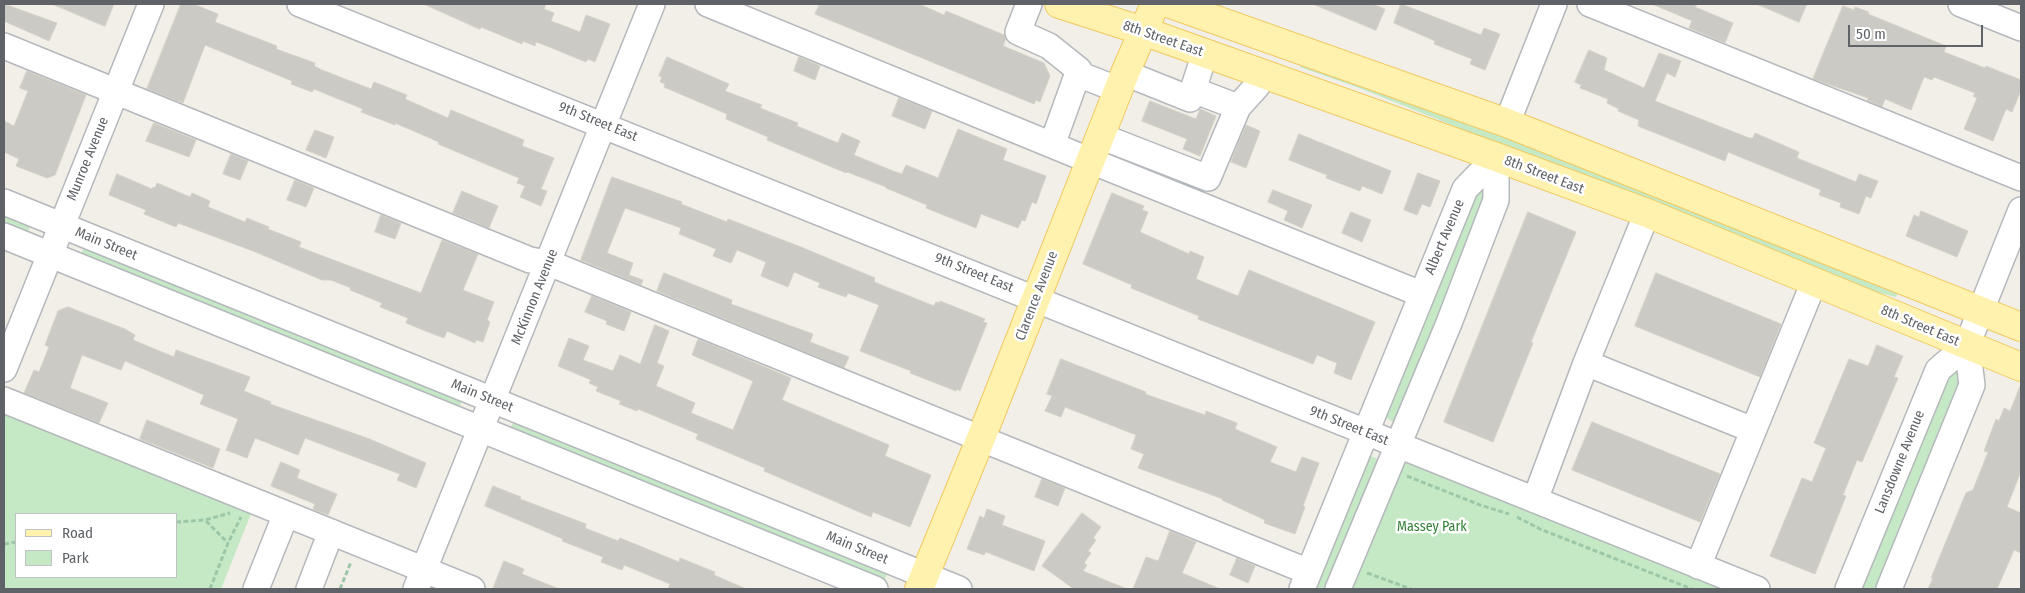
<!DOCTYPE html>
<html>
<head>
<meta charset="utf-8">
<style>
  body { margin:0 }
  #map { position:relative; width:2025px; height:593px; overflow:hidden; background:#f1efe8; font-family:"Fira Sans Condensed",sans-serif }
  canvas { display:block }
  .frame { position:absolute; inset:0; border:5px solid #5f6368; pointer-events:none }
  .legend { position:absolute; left:15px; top:513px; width:162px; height:65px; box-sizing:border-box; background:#fff; border:1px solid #bfc1c3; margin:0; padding:6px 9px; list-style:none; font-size:15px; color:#5f6368 }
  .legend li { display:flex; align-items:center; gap:10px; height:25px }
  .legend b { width:25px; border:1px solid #bfc1c3 }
  .scale { position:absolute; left:1848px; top:25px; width:135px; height:22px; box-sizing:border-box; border:2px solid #5f6368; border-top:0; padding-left:6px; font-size:15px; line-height:18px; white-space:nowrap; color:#5f6368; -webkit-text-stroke:4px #fff; paint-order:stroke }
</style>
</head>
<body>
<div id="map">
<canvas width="2025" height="593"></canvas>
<div class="frame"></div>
<ul class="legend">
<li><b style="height:6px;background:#fff2af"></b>Road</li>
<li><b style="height:14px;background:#c5e8c5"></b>Park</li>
</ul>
<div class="scale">50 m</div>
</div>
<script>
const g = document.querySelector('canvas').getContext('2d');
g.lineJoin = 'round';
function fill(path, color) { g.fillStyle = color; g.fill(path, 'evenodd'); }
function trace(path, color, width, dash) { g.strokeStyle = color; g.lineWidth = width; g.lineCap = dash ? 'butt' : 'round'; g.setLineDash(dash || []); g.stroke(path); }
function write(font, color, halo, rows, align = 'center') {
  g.font = font + ' "Fira Sans Condensed",sans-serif'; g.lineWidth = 5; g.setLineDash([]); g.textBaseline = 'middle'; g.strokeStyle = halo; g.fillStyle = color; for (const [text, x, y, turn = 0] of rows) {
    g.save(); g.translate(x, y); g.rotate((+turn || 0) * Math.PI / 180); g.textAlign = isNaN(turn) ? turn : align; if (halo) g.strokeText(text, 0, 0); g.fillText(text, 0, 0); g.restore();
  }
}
fill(new Path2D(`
  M1302,63L1445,110L1898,293L1896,297L1856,287L1362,89L1300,67Z
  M1483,185L1489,196L1395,421H1391L1383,415L1474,188Z
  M4,213L30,224L27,236L4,229Z
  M85,247L461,399V404L457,412L79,257Z
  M1948,369L1965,375L1880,589H1856Z
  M4,400L256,501L221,589H4ZM16,514H176V577H16Z
  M514,421L889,569L882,587L509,431Z
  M1398,446L1759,589H1345Z
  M1369,456L1376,458L1379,463L1329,589H1312Z`), '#c5e8c5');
const building = new Path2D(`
  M4,4L57,23L49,41L4,21Z
  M52,4H114L105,26Z
  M181,4H193L218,14L215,22L277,46L276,49L315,63L314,66L322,70L371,89L374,82L407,95L405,99L448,118L451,110L524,140L522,146L554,158L541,189L547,191L541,206L520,197L525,186L517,183L519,178L438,144L439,142L395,123V125L361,112L363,109L314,89L312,92L291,84L292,81L205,45L183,103L147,89Z
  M424,4H546L544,9L554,13L551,21L580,32L586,15L610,24L595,62L588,59L586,62L542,44L536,42L535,46L523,41L522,44L481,27L480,29Z
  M820,4H919L944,15L946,11L1004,35L1006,38L1003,46L1044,63L1050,76L1040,102L1036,100L1034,104L815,14Z
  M1313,4H1372L1385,9L1376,30Z
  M1401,4L1481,35L1484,28L1500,34L1485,70L1470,64L1472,59L1434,44L1435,41L1394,23Z
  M1652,4H1697L1695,7L1733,23L1725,43L1689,28L1692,21Z
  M1757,4H1807L1799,22Z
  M1843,6L1854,10L1855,7L1869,12L1868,14L1946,46L1944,52L1985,68L1986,66L2021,80V90L2012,112L2006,109L1993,141L1964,129L1977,98L1973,96L1975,93L1934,77L1932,80L1924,77L1911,110L1885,99L1882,107L1867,100L1868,98L1813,79Z
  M1589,50L1607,58L1604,70L1644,88L1659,53L1681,61L1675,77L1667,73L1655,101L1749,138H1753L1755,133L1799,152L1797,158L1856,182L1859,174L1878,181L1871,198L1866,196L1859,214L1840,207L1841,203L1819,195L1821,190L1728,152L1725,161L1638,126L1639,120L1618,111L1619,109L1607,103L1608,99L1580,88L1581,85L1575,82Z
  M667,57L729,84L725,91L762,105L760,108L798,123L797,126L838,143L842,133L860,141L854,155L893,171L902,174L906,165L938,178L958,129L1007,149L1003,160L1046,176L1036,204L1032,202L1025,221L1022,220L1018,228L981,214L976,228L926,208L927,205L886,188V187L847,172L846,173L767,140L768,137L726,119L727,114L664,87L665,84L660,82L662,77L659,76Z
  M799,57L820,66L815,80L794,71Z
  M27,71L86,95L55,175L47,178L16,166L19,159L4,152V121L14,126L28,91L20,88Z
  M899,98L932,111L925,129L892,116Z
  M1150,101L1196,119L1200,109L1216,116L1200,156L1183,149L1187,139L1142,121Z
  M154,123L196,140L189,157L146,141Z
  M1246,125L1260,131L1246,168L1231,162Z
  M315,130L334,137L326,158L306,150Z
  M1299,134L1391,171L1382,194L1362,186L1360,191L1326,178L1327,175L1289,160Z
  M231,154L248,161L240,180L223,174Z
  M1418,173L1440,181L1430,207L1422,204L1417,215L1404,210Z
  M117,174L152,189L153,187L155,188L157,183L190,197L192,193L210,201L208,207L245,222L247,218L269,227L268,229L301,242L299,247L421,293L442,240L478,254L463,290L494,302L487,320L490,322L483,342L476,340L475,343L447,331L444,338L428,332L406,323L408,318L380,307L382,303L350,290L351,288L331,280H322L253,251L178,223L176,227L144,214L146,210L109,195Z
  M612,177L682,202L681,204L727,222L728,219L801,247L875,278L874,282L934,306L936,302L939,303L940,301L985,319L983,322L987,323L960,391L957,389L956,391L910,373L911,371L860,351L879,305L848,293L846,297L818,287L820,283L794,272L788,287L761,276L766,262L737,250L731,263L713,256L716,249L679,234L681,228L625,208L607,253L633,263L629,275L643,280L641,285L581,260Z
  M295,180L314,188L306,207L287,200Z
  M1273,190L1312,205L1302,228L1284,220L1288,211L1268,202Z
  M462,191L498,206L489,228L453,213Z
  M1112,193L1144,206L1142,210L1148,212L1140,232L1189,254L1190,251L1204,257L1196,279L1238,296L1249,270L1375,322L1351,380L1334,373L1337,363L1317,355L1313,364L1198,319L1199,316L1131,288L1132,285L1083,264Z
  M1921,211L1968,231L1957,257L1906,236L1914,215L1919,217Z
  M1351,212L1371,220L1362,242L1342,233Z
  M1528,212L1576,232L1531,342L1533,343L1493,442L1444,422Z
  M381,215L401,223L395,239L375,232Z
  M664,273L732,300L731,304L813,334L810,342L849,357L844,368L657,291Z
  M1656,273L1781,324L1760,377L1635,326Z
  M592,296L631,312L624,331L606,324L607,321L585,312Z
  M68,307L125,329L135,335L133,340L174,357L176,350L250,377L244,391L271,402L270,404L367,438L426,463L416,488L397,480L400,474L305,438L298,455L255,438L247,458L226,450L238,419L200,404L204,395L125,361L121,370L82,355L70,388L108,403L99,423L24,393L34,370L39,372L49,347L45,345L58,311Z
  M655,325L669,331L657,363L664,366L656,386L695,403L691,413L733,430L753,381L692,355L698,339L791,378L782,400L889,445L885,456L931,475L910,527L873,512L871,517L764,471L765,468L696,439L698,434L638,409L637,411L619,404L621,401L596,391L598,387L589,383L591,380L558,366L569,338L589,346L583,360L613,371L620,355L640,364Z
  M1877,345L1903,356L1894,377L1898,378L1862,462L1857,460L1843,495L1846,496L1815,574L1770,556L1802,478L1812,482L1826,448L1814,443L1849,359L1868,366Z
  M1061,359L1146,392L1145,394L1205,415L1206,411L1237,423L1235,429L1277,447L1270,462L1296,472L1302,457L1319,463L1303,506L1305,507L1295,534L1264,523L1265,520L1222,500L1223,499L1138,468L1144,454L1131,449L1136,435L1065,407L1061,417L1045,411L1052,396L1047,394Z
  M2021,384V471L2007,507L2021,513V553L2014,550L1997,589H1928L1933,578H1931L1966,493L1973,490L1988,452L1984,451L1996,419L1999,421L2004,408L2010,411Z
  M147,420L220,449L213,468L140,439Z
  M1592,422L1720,474L1700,522L1572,470Z
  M281,462L300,470L297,478L337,494L328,515L313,509L315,504L271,486Z
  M1042,479L1065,488L1058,506L1035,497Z
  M493,486L521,497L520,499L586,524L585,528L618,541L620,538L679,562L680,558L715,572L714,575L746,589H668L670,584L624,565L622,570L601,562L603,557L562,541L563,539L485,506Z
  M987,509L1005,516L1002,525L1045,541L1034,571L986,552L984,555L967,549L980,516L984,518Z
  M1082,513L1101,527L1093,538L1096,540L1088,551L1091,553L1084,563L1087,565L1083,571L1127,589H1074L1042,566Z
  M1170,531L1196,542L1182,573L1220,589H1133L1146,557L1158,561Z
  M1237,558L1255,566L1248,583L1230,575Z
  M504,561L524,569L522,574L559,589H493Z`);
fill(building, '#cccac5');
trace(building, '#d6d1c6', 1);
const minor = new Path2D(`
  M300,4L1757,589
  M708,4L1091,161L1421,294
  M1029,4L1018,32L1049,46L1079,70L1052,145
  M1590,4L2021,178
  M1961,4L2021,28
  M4,46L530,260L549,263L1309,572
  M1125,73L1190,99L1205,53
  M1078,74L1119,90
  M1193,90L1238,107
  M1507,123L1554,4
  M1100,136L1208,178L1238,107L1257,86L1262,73
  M4,202L959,589
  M4,236L875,589
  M1586,363L1753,430
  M4,369L151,4
  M4,400L472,589
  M1535,500L1586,363L1647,213
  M1698,566L1814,282
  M256,589L286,514
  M309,589L331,532
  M416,589L652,4
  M1302,589L1465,189L1496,157
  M1338,589L1449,323L1496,200V157
  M1848,589L1938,370L1967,345
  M1889,589L1972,385L1967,345L2021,210`);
const major = new Path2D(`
  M1059,4L1143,31L1496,157L1647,213L2021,367
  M1171,4L1507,123L2021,327
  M919,589L981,438L1125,73L1155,4`);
trace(minor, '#b5b8bc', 28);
trace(major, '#f2c960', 30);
trace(new Path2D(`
  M1407,476L1480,505L1509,514
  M1517,517L1540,529L1692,589
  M206,521L228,543
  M176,522L205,520L230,513
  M4,544L16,542
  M1367,573L1411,589
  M210,589L228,543L241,517
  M340,589L351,562`), '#9cc7a9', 3, [5, 2.5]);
trace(minor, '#fff', 25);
trace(major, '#fff2af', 28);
write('14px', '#5f6368', '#fff', [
  ["8th Street East",1163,39,19],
  ["9th Street East",598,122,22],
  ["Munroe Avenue",88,159,-68],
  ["8th Street East",1544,175,21],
  ["Albert Avenue",1445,237,-67],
  ["Main Street",106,244,22],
  ["9th Street East",974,273,22],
  ["Clarence Avenue",1037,296,-69],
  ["McKinnon Avenue",535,297,-68],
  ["8th Street East",1920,326,23],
  ["Main Street",482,396,22],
  ["9th Street East",1349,426,22],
  ["Lansdowne Avenue",1900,462,-68],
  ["Main Street",857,548,22]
]);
write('14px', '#348238', '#fff', [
  ["Massey Park",1432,527]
]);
</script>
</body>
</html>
